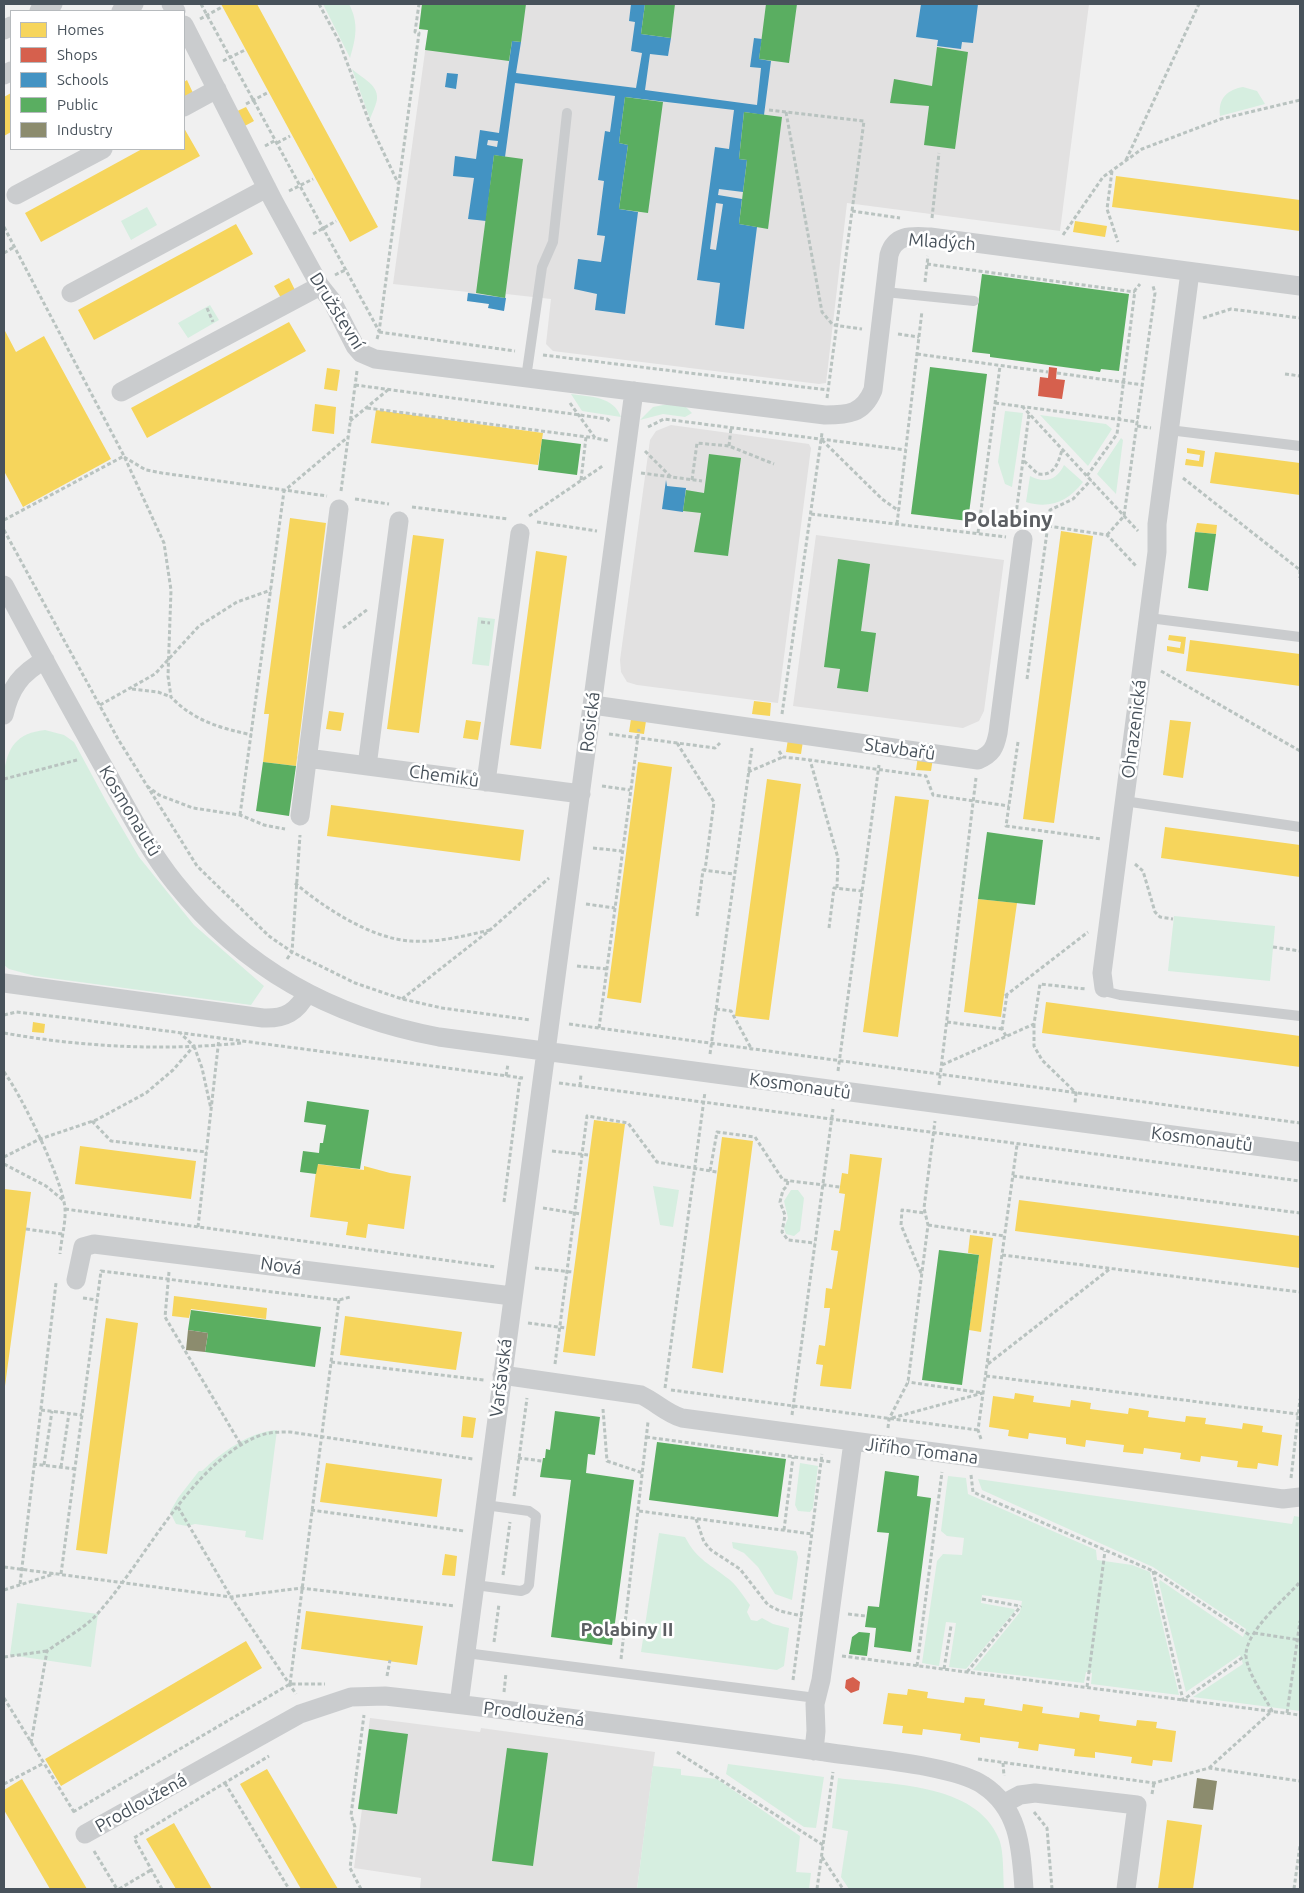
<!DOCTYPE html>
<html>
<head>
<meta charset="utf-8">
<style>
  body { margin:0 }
  #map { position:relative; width:1304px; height:1893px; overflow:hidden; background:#f0f0f0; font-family:Ubuntu,sans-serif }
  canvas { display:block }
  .frame { position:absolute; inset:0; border:5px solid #48525b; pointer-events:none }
  .legend { position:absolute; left:10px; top:10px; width:175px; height:140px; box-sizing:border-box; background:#fff; border:1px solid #b6babd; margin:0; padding:6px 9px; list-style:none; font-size:15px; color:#48525b }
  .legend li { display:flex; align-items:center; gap:10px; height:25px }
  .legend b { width:25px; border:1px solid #b6babd }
</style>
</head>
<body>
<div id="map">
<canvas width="1304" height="1893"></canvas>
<div class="frame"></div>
<ul class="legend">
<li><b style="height:14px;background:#f6d55c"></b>Homes</li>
<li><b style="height:14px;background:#d6604d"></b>Shops</li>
<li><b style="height:14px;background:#4393c3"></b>Schools</li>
<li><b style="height:14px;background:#5aae61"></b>Public</li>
<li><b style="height:14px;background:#8c8c6e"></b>Industry</li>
</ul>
</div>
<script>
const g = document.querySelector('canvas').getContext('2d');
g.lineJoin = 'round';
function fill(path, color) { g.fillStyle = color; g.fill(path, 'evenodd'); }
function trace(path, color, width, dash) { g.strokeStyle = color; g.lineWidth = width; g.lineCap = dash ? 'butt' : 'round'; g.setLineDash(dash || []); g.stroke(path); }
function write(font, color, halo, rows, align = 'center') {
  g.font = font + ' Ubuntu,sans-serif'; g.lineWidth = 5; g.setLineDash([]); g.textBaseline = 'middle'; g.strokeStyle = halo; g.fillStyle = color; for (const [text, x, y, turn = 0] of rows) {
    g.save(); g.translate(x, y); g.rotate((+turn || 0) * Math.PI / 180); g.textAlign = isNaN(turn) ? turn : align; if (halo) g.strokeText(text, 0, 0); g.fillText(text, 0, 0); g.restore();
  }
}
fill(new Path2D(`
  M422,4H1089L1060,231L847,203L826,383L819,384L553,351L546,344L551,299L506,294L504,311L488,308L489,304L467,301L468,292L393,284L428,30L419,29Z
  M671,425L809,444L811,448L778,703L637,685L627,682L621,672L620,660L650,440L656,431Z
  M816,535L1004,560L984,711L979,721L963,728L793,706Z
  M370,1718L480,1732L481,1728L655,1752L637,1889H420L421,1878L354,1868L362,1809L358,1808Z`), '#e2e1e1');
fill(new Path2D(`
  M323,4H349C359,23 356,38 350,58Z
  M352,69C359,76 377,84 377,96C378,102 372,113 370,119Z
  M1243,87L1257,91L1265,104L1220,116C1218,98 1227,90 1243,87Z
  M147,207L157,225L131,240L121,221Z
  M210,305L219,320L188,338L178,323Z
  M571,394C591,397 613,396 621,417L582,411Z
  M668,404L685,406L692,413L685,417L663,414L640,420L653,407Z
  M1005,411L1023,413L1012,487L1005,484L998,462Z
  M1040,415L1106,424L1112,429L1088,466Z
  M1121,438L1123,440L1116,494L1097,474Z
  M1064,465L1083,482C1068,502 1049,509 1026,502L1030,476C1045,484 1057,480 1064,465Z
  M478,617L495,619L489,666L472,664Z
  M45,730L64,735L74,742L106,801L139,857L194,925L264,986L251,1005L35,976L9,969L4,965V774C7,747 17,733 45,730Z
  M1174,916L1275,926L1270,981L1168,971Z
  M653,1186L679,1190L673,1227L660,1225Z
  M791,1190H798L804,1198L800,1231L794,1236L786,1234L784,1228L788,1218L784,1201Z
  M277,1430L263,1540L245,1537L246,1531L195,1524L187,1526L176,1524L170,1512L178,1498L199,1471H202C222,1452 249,1432 277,1430Z
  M800,1463L818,1466L813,1508L810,1512L798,1511L795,1505Z
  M948,1476L966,1478L968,1494L1096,1550L1097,1560L1132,1565L1150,1572L1179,1695L1091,1684L1092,1673L1086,1672L1084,1683L973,1670L1020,1612L1022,1601L982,1595L981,1603L1014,1609L1015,1611L966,1669L949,1667L956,1623L946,1622L939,1666L922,1663L937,1561L943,1554L962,1555L964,1538L947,1536L941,1531Z
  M978,1479L1292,1524L1294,1516L1300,1517V1711L1193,1697L1243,1664L1240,1655L1186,1692L1159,1583L1160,1580L1243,1637L1246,1629L1153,1567L982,1490Z
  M659,1533L685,1537C697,1560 710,1564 730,1580C738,1587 744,1597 750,1605L747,1612L751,1620L757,1621L762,1618L773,1624L789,1628L784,1666L777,1670L641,1652Z
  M732,1542L796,1551L798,1557L792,1600L775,1594L758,1567L744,1553L733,1548Z
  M17,1603L98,1614L91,1667L10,1655Z
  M728,1764L824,1777L816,1828L804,1827L726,1774Z
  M653,1766L681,1769V1775L717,1779L800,1836L796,1872L811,1873L809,1889H637Z
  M838,1778C889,1785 976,1782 999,1839C1004,1851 1003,1876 1004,1889H849L841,1877L848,1831L832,1828Z`), '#d6eee0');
fill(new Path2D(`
  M221,4H257L378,227L350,242Z
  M187,80L193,93L184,98V82Z
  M11,93V132L4,136V97Z
  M246,107L254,121L241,128L233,113Z
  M184,128L200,156L41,242L25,213L142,149H184Z
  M1116,176L1300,200V231L1112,207Z
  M1075,221L1107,226L1105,237L1073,232Z
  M236,224L253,254L94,340L78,310Z
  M289,278L295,290L281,298L274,286Z
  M289,322L306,351L147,438L131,408Z
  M4,329L16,352L44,336L111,459L23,507L4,471Z
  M327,368L340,370L337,391L324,389Z
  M315,404L336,407L334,434L312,431Z
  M376,410L543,433L538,465L371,443Z
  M1187,448L1205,451L1203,467L1185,465L1186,459L1199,461L1200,455L1187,453Z
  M1215,452L1300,463V495L1210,483Z
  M290,518L326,523L296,766L263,762L269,714H264Z
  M1197,523L1217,525L1216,534L1195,532Z
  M1061,531L1093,536L1054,823L1023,819Z
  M413,535L444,539L419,733L387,729Z
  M536,551L567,556L541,749L510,745Z
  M1169,635L1186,637L1184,654L1167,651V646L1180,648L1181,642L1168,640Z
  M1190,640L1300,654V686L1186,671Z
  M754,701L771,703L770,716L752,714Z
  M329,711L344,713L341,731L326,729Z
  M631,719L646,721L644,734L629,732Z
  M466,720L481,722L478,740L463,738Z
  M1170,720L1191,722L1183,778L1163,775Z
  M788,739L803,741L801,754L786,752Z
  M918,756L933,758L931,771L916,770Z
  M638,762L672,767L641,1003L607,998Z
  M767,779L801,784L769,1020L735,1016Z
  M895,796L929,800L898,1037L863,1032Z
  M331,805L524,830L520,861L327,836Z
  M1165,827L1300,845V877L1161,858Z
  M978,899L1017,903L1001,1017L964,1012Z
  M1046,1002L1300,1036V1067L1042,1033Z
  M33,1022L45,1024L44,1033L32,1032Z
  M594,1120L625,1124L595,1356L563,1352Z
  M722,1137L753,1141L723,1373L692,1368Z
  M80,1146L196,1161L191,1199L75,1184Z
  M850,1154L882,1158L851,1389L820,1386L823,1365L816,1364L819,1345L825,1346L830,1308H824L826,1288L832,1289L838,1251L831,1250L834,1230L840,1231L845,1194L839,1193L842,1173L848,1174Z
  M317,1164L364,1170V1166L390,1173L411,1176L404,1229L368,1224L366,1238L346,1235L348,1222L310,1217Z
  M4,1189L31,1192L5,1386L4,1385Z
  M1019,1200L1300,1236V1268L1015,1231Z
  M970,1235L993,1238L981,1332L969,1330L979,1255L968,1253Z
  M174,1296L267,1308L266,1319L191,1309L189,1318L172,1316Z
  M345,1316L462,1332L456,1370L340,1355Z
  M106,1318L138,1323L107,1554L76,1550Z
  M1015,1393L1034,1396L1033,1402L1070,1407L1071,1400L1091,1403L1090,1409L1128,1414L1129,1408L1149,1411L1148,1417L1185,1422L1186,1416L1206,1418L1205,1424L1242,1429L1243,1423L1263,1426L1262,1432L1282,1435L1278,1466L1258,1463L1257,1469L1237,1467L1238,1461L1201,1456L1200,1462L1180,1459L1181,1453L1144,1448L1143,1454L1123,1452L1124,1445L1086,1440L1085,1447L1066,1444V1438L1029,1433L1028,1439L1008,1436L1009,1430L989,1427L993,1396L1014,1399Z
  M463,1416L476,1418L473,1438L461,1437Z
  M326,1463L442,1479L437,1517L320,1502Z
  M445,1554L457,1556L455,1576L442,1575Z
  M306,1611L423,1626L417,1665L301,1649Z
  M246,1641L262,1668L61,1786L45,1759Z
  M908,1689L928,1692L927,1698L964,1703L965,1697L985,1699L984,1705L1022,1711L1023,1704L1043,1707L1042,1713L1079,1718L1080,1712L1100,1715L1099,1721L1136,1726L1137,1720L1157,1722L1156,1728L1176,1731L1172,1762L1153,1760L1152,1766L1131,1763L1132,1757L1095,1752V1758L1074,1756L1075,1749L1039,1744L1038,1751L1018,1748L1019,1742L980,1737V1743L960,1740L961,1734L923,1729L922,1735L902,1733L903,1726L883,1724L888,1693L907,1695Z
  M267,1769L338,1889H301L240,1784Z
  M22,1779L87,1889H50L4,1810V1790Z
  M1167,1820L1202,1825L1193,1889H1158Z
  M174,1823L212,1889H176L146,1839Z`), '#f6d55c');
fill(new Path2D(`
  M1049,367L1057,368L1056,379L1065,380L1062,399L1038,396L1040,377L1048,378Z
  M853,1677L860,1682L859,1690L851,1693L845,1688L846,1680Z`), '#d6604d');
fill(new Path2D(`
  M631,4H645L641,34L671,38L668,56L650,54L645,90L757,105L761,68L750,67L754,38L762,39L759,59L771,61L764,115L744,112L739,159L747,160L743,192L719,189L718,195L742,199L739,224L757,227L744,329L715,325L720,283L697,280L715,147L729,149L734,110L625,97L619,143L628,145L619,209L638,212L625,314L595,310L597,294L574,289L578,259L601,262L605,236L597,235L604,181L598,180L605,131L610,132L615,96L515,83L505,157L494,155L486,221L468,219L474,178L453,176L455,156L476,159L480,130L499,133L512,41L521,42L516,73L636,88L642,53L631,51L635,22L629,21ZM488,140L498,141L497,147L487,145ZM716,203L723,204L716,250L710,249Z
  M921,4H978L973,43L962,42L961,49L937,46L938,40L916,37Z
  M447,73L458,74L456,89L445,87Z
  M468,293L506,298L504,311L488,308L489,304L467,301Z
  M666,480L667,486L686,488L683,512L662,509Z`), '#4393c3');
fill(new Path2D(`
  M422,4H526L521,42L512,41L509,61L425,50L428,30L419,29Z
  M645,4H675L671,38L641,34Z
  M766,4H797L789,63L759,59Z
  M937,47L968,52L955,149L924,145L929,106L890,103L894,79L932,86Z
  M625,97L663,102L648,213L619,209L628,145L619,143Z
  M744,112L782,117L768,229L739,224L747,160L739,159Z
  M494,155L523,159L505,298L476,293Z
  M982,274L1129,294L1119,371L1101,369L1100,372L990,357V354L972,352Z
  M930,367L987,374L968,521L911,514Z
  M542,439L581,444L577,475L538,470Z
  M709,454L741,458L728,556L694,552L701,513L683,511L686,490L704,493Z
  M1195,532L1216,534L1208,591L1188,588Z
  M838,559L870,564L861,631L876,633L868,692L837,688L840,669L824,667Z
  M263,762L296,766L289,816L256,811Z
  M987,832L1043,840L1035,905L978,899Z
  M307,1101L369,1110L360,1169L318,1164L316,1174L300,1172L303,1151L319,1153L320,1143H323L326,1125L304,1122Z
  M939,1250L979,1255L962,1385L922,1380Z
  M191,1310L321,1327L315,1367L205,1352L208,1333L188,1330Z
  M555,1411L600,1417L595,1455L588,1454L586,1473L634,1480L612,1645L551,1637L571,1480L540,1477L543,1458H545L546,1449L550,1450Z
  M657,1442L786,1459L778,1517L649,1500Z
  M885,1471L919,1476L917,1496L931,1498L911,1652L874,1647L876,1628L865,1627L868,1606L879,1607L889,1533L877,1532Z
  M859,1632L870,1633L867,1656L849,1654L852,1637Z
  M369,1729L408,1734L397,1814L358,1809Z
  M507,1748L548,1753L533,1866L492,1861Z`), '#5aae61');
fill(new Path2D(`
  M188,1330L208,1333L205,1352L186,1350Z
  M1197,1778L1217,1781L1213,1810L1193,1808Z`), '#8c8c6e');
trace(new Path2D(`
  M201,4L379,331
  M319,4L339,41L370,124L398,183
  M200,19L222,7
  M223,61L245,50
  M246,104L267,93
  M769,110L864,121L852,211
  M786,112L822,312L833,325L862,329
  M277,143L290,136
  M265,146L276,140
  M1126,160L1199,4
  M1112,171L1107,209L1118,242
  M289,191L313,179
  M932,218L939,153
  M4,227L124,456L164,543L171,590L168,676L171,697C194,721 220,728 252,735
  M313,234L336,221
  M1063,235L1103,177L1142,149L1221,119L1300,100
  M4,253L14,247
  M927,264L1135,292
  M335,275L347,269
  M925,282L928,256
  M207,308L213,322
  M1203,318L1231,309L1300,318
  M379,332L515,351
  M898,334L919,337
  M377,339L379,332L419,33L415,32L419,4
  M917,354L1048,372
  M543,355L828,390
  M1057,373L1143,385
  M1285,374L1300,376
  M355,385L580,415L607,419L611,422
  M827,398L852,211L900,218
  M570,403L595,438L610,441
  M995,403L1138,422
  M1022,406L1138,531
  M367,408L595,438
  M350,421L389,389
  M1137,426L1151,428
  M648,427L664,419L906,450
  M822,440L882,499L899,511
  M729,446L731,428
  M645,451L671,477
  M124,457L146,470L162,473L327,496
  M1024,461L1038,474C1055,476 1058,463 1062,450
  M641,473L702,481
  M1087,476L1117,434L1135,290L1140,284
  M1183,478L1300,570
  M581,480L586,437
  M692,480L697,443L729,446L774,464
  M341,491L357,371
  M355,499L389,504
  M412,507L508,519
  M811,514L1006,537
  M529,516L604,465
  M4,520L124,456
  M537,522L597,531
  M1015,522L1029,414
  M897,524L922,311
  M1048,526L1107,535L1136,566
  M4,530L118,739L197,866L269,936L292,952L355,983L402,999L442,1008L531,1020
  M978,533L1000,366
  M1107,535L1124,516L1155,293L1153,286
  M1300,570V578
  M481,622L490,623
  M343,628L368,609
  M1161,671L1300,751
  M1027,679L1050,510L1073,499L1091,480
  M132,689L158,692L171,697
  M100,705L155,674L199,626L237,602L271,590
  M782,714L822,433
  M609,734L715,748L720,743
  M1018,742L1006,826L1102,839
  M677,743L714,802L705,870
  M779,751L783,757L810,760
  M748,772L783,757
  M4,779L77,760
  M147,786L159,795L193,808L240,815L264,825L285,829
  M602,786L630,790
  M240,815L284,491L348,437
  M593,848L622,851
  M1135,864L1143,871L1155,912L1160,917L1173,919
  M295,883C324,908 372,939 411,941C437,943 464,936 490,930
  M837,888L838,858L810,760L926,776L933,795L1009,806
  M586,904L615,908
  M697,916L703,870L734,874
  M829,928L834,888L862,891
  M1273,947L1300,951
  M287,959L292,952L300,835
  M577,966L607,969
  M1005,996L1088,932
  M402,999L490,930L549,878
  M716,1009L731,1011L752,1050
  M4,1015L16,1012L76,1019L523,1078
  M947,1022L1002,1029
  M569,1024L1300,1123
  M1034,1024V1046L1042,1060L1076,1093L1075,1103
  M599,1028L639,729
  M4,1033C82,1047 162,1051 242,1043
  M1006,1036L1002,1029L1007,994
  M194,1046L202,1068L211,1109
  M710,1054L752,748
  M942,1065L1034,1024L1040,984L1086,989
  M838,1071L879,765
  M4,1072C22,1096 62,1179 65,1208C66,1223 61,1240 60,1254
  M506,1076L508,1064
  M559,1083L1300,1181
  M939,1085L976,778
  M580,1086L581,1074
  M92,1121L111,1141L207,1152
  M552,1151L588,1155
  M4,1157L40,1139L96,1120L146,1093L173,1070L194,1046L181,1034
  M4,1164L46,1186L63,1200
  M710,1171L717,1132L755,1137L783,1180L840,1187
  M1013,1176L1300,1213
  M788,1181L787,1186L783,1190L780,1202L785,1215L782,1232L788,1240L815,1243
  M504,1202L520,1078
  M543,1208L581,1214
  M65,1209L496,1267
  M928,1225L1005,1236
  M198,1227L219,1038
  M26,1229L62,1234
  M1002,1255L1300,1292
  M535,1268L573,1272
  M169,1272L165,1317L241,1445
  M921,1273L901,1225L902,1210L925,1213
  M83,1298L97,1300
  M528,1323L566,1328
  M331,1362L484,1380
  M555,1364L587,1116L628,1123L657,1162L717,1172
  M988,1364L1111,1268
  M986,1376L1298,1414
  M665,1388L705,1092
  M671,1390L978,1430
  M603,1409L607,1461L643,1473
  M41,1410L82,1415
  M792,1415L833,1109
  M892,1418L983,1393L908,1382
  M888,1428L889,1419L908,1382L928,1225L924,1208L935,1121
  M646,1437L832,1462
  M981,1439L978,1430L1017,1145
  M518,1458L542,1461
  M33,1464L75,1469
  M44,1465L52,1411
  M61,1467L69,1413
  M971,1475L973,1492L1153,1571L1251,1636
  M1291,1478L1300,1399
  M514,1496L527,1398
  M178,1507L231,1597L296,1694
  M311,1510L464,1531
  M639,1511L812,1534
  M696,1519L704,1542L711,1550L740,1569L768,1605L780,1611L802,1616
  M784,1530L793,1457
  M4,1567L231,1597L301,1588L455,1606
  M1153,1571L1183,1700L1246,1655
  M61,1574L101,1271L339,1300L350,1297
  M503,1575L510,1522
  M20,1584L56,1283
  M4,1590L54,1574
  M982,1599L1020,1606
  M848,1614L866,1616
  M1254,1633L1300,1640
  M494,1642L499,1604
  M842,1656L1300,1715
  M4,1657L47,1651
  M621,1659L648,1422
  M917,1666L942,1472
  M944,1669L951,1626
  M967,1672L1021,1606
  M387,1676L390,1660
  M793,1680L822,1454
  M290,1684L339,1300
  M1087,1687L1105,1551
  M504,1692L506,1673
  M4,1698L74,1812
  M1287,1713L1300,1621
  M31,1743L47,1651C63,1639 86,1628 99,1612C146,1559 190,1466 256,1437C267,1432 278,1432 290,1432L473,1459
  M677,1752L823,1845
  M978,1759L1154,1783L1209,1768L1300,1781
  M1003,1763L1004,1776
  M1209,1768L1272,1711C1265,1697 1246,1671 1246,1655C1246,1631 1284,1600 1300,1582
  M225,1783L289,1889
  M4,1784L44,1763
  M1152,1794L1154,1783
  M73,1812L290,1684H325
  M1034,1812L1047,1828L1052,1889
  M94,1851L117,1889
  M822,1857L843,1889
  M119,1889L151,1870
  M162,1889L134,1838L269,1756
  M361,1889L350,1868L355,1827L351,1815L364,1715
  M817,1889L833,1772
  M1294,1889L1300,1845`), '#b9c3c0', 3, [4, 2.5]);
trace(new Path2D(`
  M885,292L974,301
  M526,378L542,267L553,242L567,113
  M1169,430L1300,446
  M1149,618L1300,637
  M1124,801L1300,827
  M1104,988L1108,992L1120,995L1300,1016
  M475,1585L521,1591L526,1589L529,1585L536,1516L529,1511L485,1505
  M466,1653L816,1698`), '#caccce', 10);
trace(new Path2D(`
  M171,4L176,11
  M39,11L53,4
  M121,11L134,4
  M184,25L273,200L320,286L332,301L355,346L361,353L375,359L825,415C848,415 863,414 873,390L889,255C895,234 912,236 930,237L1300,286
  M4,30L11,26
  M4,75L11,71
  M184,107L217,89
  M16,195L103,149
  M71,293L267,188
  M121,392L320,286
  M4,585C36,645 69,705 102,764C125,804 146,847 175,883C244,969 332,1017 439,1037L1300,1152
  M593,705L978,760C992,754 995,748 998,733L1023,539
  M4,715C10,688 21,673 45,660
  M307,758L581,794
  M367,766L399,521
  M486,782L520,533
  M300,816L339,509
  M4,983L263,1018C285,1019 297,1012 307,993
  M1104,988L1102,973L1157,552V524L1190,272
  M76,1280L83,1247L94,1244L512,1296
  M502,1375L641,1395C656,1402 666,1413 682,1418L1283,1499L1300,1497
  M459,1704L634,391
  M814,1751L816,1731L815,1704L821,1680L853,1442
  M1003,1804L1020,1795L1035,1793L1137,1805L1126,1889
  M85,1834L300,1714L351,1697L385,1696C532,1712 678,1732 825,1752C863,1758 954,1765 983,1785C1020,1809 1021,1850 1024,1889`), '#caccce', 19);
write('18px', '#48525b', '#fff', [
  ["Mladých",942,242,4],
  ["Družstevní",337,311,58],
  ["Rosická",590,722,-83],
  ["Ohrazenická",1134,729,-83],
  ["Stavbařů",900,749,8],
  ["Chemiků",444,776,8],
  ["Kosmonautů",130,811,59],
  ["Kosmonautů",800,1086,8],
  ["Kosmonautů",1202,1139,7],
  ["Nová",281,1266,8],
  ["Varšavská",501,1378,-83],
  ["Jiřího Tomana",922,1451,7],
  ["Prodloužená",534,1714,7],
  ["Prodloužená",141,1803,-29]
]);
write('bold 19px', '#5c5f63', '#fff', [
  ["Polabiny II",627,1630]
]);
write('bold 22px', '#5c5f63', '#fff', [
  ["Polabiny",1008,520]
]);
</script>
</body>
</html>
